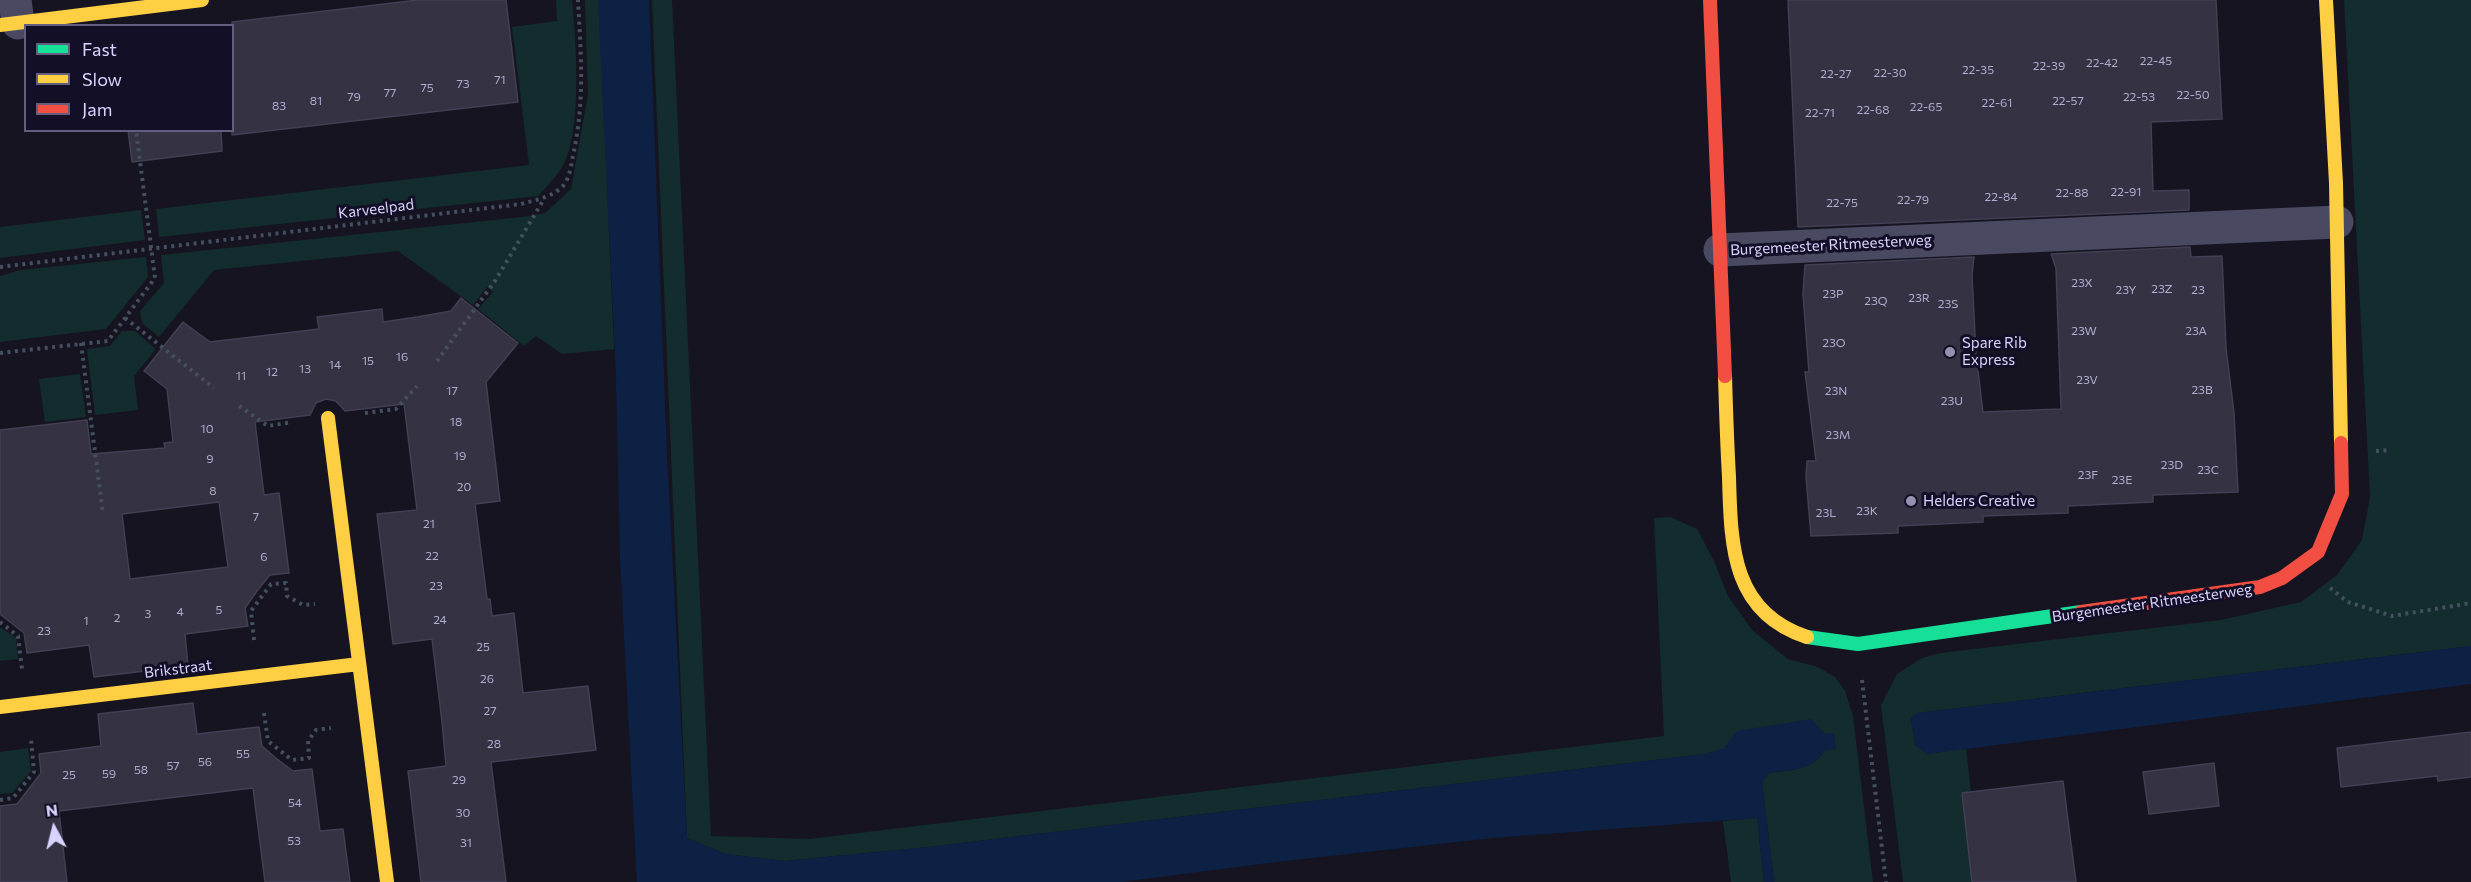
<!DOCTYPE html>
<html>
<head>
<meta charset="utf-8">
<style>
  body { margin:0 }
  #map { position:relative; width:2471px; height:882px; overflow:hidden; background:#161421; font-family:Commissioner,sans-serif }
  canvas { display:block }
  .legend { position:absolute; left:24px; top:24px; width:210px; height:108px; box-sizing:border-box; background:#130f26; border:2px solid #625e7d; margin:0; padding:8px 10px; list-style:none; font-size:18px; color:#d9d4ff }
  .legend li { display:flex; align-items:center; gap:12px; height:30px }
  .legend b { width:30px; border:2px solid #625e7d }
  .north { position:absolute; left:24px; top:798px; width:60px; height:60px; -webkit-text-stroke:4px #130f26; paint-order:stroke; rotate:353deg; font-size:16px; font-weight:700; line-height:24px; text-align:center; color:#d9d4ff }
  .north::after { content:''; display:block; margin:auto; width:21px; height:27px; background:#d9d4ff; clip-path:polygon(50% 0,100% 100%,50% 72%,0 100%) }
</style>
</head>
<body>
<div id="map">
<canvas width="2471" height="882"></canvas>
<ul class="legend">
<li><b style="height:8px;background:#16e098"></b>Fast</li>
<li><b style="height:8px;background:#ffcf43"></b>Slow</li>
<li><b style="height:8px;background:#f24e42"></b>Jam</li>
</ul>
<div class="north">N</div>
</div>
<script>
const g = document.querySelector('canvas').getContext('2d');
g.lineJoin = 'round';
function fill(path, color) { g.fillStyle = color; g.fill(path, 'evenodd'); }
function trace(path, color, width, dash) { g.strokeStyle = color; g.lineWidth = width; g.lineCap = dash ? 'butt' : 'round'; g.setLineDash(dash || []); g.stroke(path); }
function write(font, color, halo, rows, align = 'center') {
  g.font = font + ' Commissioner,sans-serif'; g.lineWidth = 6; g.setLineDash([]); g.textBaseline = 'middle'; g.strokeStyle = halo; g.fillStyle = color; for (const [text, x, y, turn = 0] of rows) {
    g.save(); g.translate(x, y); g.rotate((+turn || 0) * Math.PI / 180); g.textAlign = isNaN(turn) ? turn : align; if (halo) g.strokeText(text, 0, 0); g.fillText(text, 0, 0); g.restore();
  }
}
fill(new Path2D(`
  M556,0H572C576,40 583,133 562,167C556,177 546,188 538,196L159,237L156,209L529,165L512,27L557,21Z
  M585,0H599L614,349L562,354L536,336L524,346L478,309L493,292L487,287L473,305L398,251L214,270L159,337L142,323L140,311L164,283L161,255L522,217L545,213L571,189L588,94Z
  M652,0H672L711,836L809,839L1664,736L1654,518L1671,517L1697,529L1714,561L1728,596L1752,630L1788,659L1818,667L1835,677L1845,691L1853,716L1873,882H1774L1762,781L1769,773C1790,770 1812,771 1824,751L1723,749L1704,754L928,847L785,861L726,854L687,838Z
  M2344,0H2471V646L1917,713L1911,719L1915,745L1928,754L1966,748L1971,792L1962,793L1972,882H1903L1881,705L1897,674L1922,658L1940,653L2221,620L2301,602L2337,575L2362,540L2370,497Z
  M141,210L145,240L0,258V227Z
  M146,257L148,277L106,329L0,342V276L20,270Z
  M122,331H135L156,349L134,376L138,410L95,415L87,349L110,346Z
  M80,374L86,417L45,422L39,379Z
  M0,627L16,638L18,659L0,661Z
  M28,748L31,771L12,793L0,794V752Z
  M1757,818L1764,882H1731L1723,821Z`), '#132c2d');
fill(new Path2D(`
  M598,0H649L667,454L687,838L726,854L785,861L928,847L1704,754L1723,749L1737,731L1811,719L1825,734L1834,733L1836,749L1824,751C1811,772 1791,769 1769,773L1762,781L1774,882H1764L1757,818L1493,838L1276,862L1121,882H637L620,559L616,376Z
  M2471,646V684L1927,754L1915,745L1911,718L1917,713Z`), '#0d2144');
const building = new Path2D(`
  M418,0H506L518,102L232,135V22Z
  M1788,0H2216L2222,119L2151,122L2153,191L2189,190V210L1798,227Z
  M128,130H221L222,151L132,162Z
  M2190,247L2191,257L2222,256L2226,348L2234,413L2238,492L2153,495V502L2068,506V513L1983,516V522L1898,526V533L1811,536L1806,477L1807,461H1816L1805,372H1809L1803,294L1805,265L1974,257L1972,275L1976,355L1983,412L2061,409L2056,268L2051,254Z
  M461,298L518,343L486,382L500,501L475,504L487,599H490L492,616L514,613L523,693L588,686L596,750L491,762L506,882H421L408,771L446,766L442,722L432,639L393,644L377,514L417,510L404,404L345,411L336,401L326,399L316,403L310,415L255,422L264,495L279,493L289,573L270,575L257,591L245,608L248,626L185,634L188,666L94,677L89,645L27,653L24,633L0,614V430L87,420L91,454L165,448L164,443L173,442L167,389L144,371L183,322L210,342L319,329L317,317L382,309L383,322L417,317L451,311ZM219,502L228,567L130,579L122,514Z
  M193,703L197,734L259,727L262,746L277,759L293,771L312,769L320,831L343,829L350,882H265L253,788L59,811L67,882H0V806L17,804L41,773L39,754L101,746L98,714Z
  M2471,732V777L2438,781L2437,776L2341,787L2337,748Z
  M2214,763L2219,806L2149,814L2143,772Z
  M2063,781L2076,882H1972L1962,793Z`);
fill(building, '#343243');
trace(building, '#433f54', 1.5);
trace(new Path2D(`
  M0,267L521,204C536,200 552,197 563,186C570,178 571,165 573,156C585,100 581,56 578,0
  M125,318L214,388
  M81,343L103,514
  M0,353L108,341L155,278L136,130
  M437,361L495,281L544,199
  M239,406L268,426L292,422
  M365,413L396,409L417,386
  M2376,451L2390,450
  M2330,588L2348,602L2392,616L2471,603
  M0,622L18,636L22,669
  M254,640L251,611L271,584L286,583L287,596L303,605L315,604
  M1862,680L1886,882
  M264,713L268,741L292,760L309,758L308,741L316,730L331,728
  M0,800L13,798L34,772L31,739`), '#44505f', 4, [3, 4.5]);
trace(new Path2D(`
  M15,0L18,23
  M1720,250L2337,222`), '#4a4962', 33);
trace(new Path2D(`
  M1807,637L1858,644L2081,612`), '#16e098', 14);
trace(new Path2D(`
  M2326,0L2336,183L2341,443
  M0,25L202,0
  M1725,376C1726,410 1727,443 1729,477C1731,545 1731,612 1807,637
  M328,418L387,882
  M0,707L359,664`), '#ffcf43', 14);
trace(new Path2D(`
  M1710,0L1725,376
  M2081,612L2260,587L2282,578L2318,552L2342,494L2341,443`), '#f24e42', 14);
for (const [x, y, r, color] of [
  [1950,352,6,"#9591b1"],
  [1911,501,6,"#9591b1"]
]) { const dot = new Path2D(); dot.arc(x, y, r, 0, 2 * Math.PI); g.fillStyle = color; g.fill(dot); trace(dot, '#130f26', 2); }
write('12px', '#b0acd0', null, [
  ["22-45",2156,61],
  ["22-42",2102,63],
  ["22-39",2049,66],
  ["22-35",1978,70],
  ["22-30",1890,73],
  ["22-27",1836,74],
  ["71",500,80],
  ["73",463,84],
  ["75",427,88],
  ["77",390,93],
  ["22-50",2193,95],
  ["79",354,97],
  ["22-53",2139,97],
  ["81",316,101],
  ["22-57",2068,101],
  ["22-61",1997,103],
  ["83",279,106],
  ["22-65",1926,107],
  ["22-68",1873,110],
  ["22-71",1820,113],
  ["22-91",2126,192],
  ["22-88",2072,193],
  ["22-84",2001,197],
  ["22-79",1913,200],
  ["22-75",1842,203],
  ["23X",2082,283],
  ["23Z",2162,289],
  ["23Y",2126,290],
  ["23",2198,290],
  ["23P",1833,294],
  ["23R",1919,298],
  ["23Q",1876,301],
  ["23S",1948,304],
  ["23W",2084,331],
  ["23A",2196,331],
  ["23O",1834,343],
  ["16",402,357],
  ["15",368,361],
  ["14",335,365],
  ["13",305,369],
  ["12",272,372],
  ["11",241,376],
  ["23V",2087,380],
  ["23B",2202,390],
  ["17",452,391],
  ["23N",1836,391],
  ["23U",1952,401],
  ["18",456,422],
  ["10",207,429],
  ["23M",1838,435],
  ["19",460,456],
  ["9",210,459],
  ["23D",2172,465],
  ["23C",2208,470],
  ["23F",2088,475],
  ["23E",2122,480],
  ["20",464,487],
  ["8",213,491],
  ["23K",1867,511],
  ["23L",1826,513],
  ["7",256,517],
  ["21",429,524],
  ["22",432,556],
  ["6",264,557],
  ["23",436,586],
  ["5",219,610],
  ["4",180,612],
  ["3",148,614],
  ["2",117,618],
  ["24",440,620],
  ["1",86,621],
  ["23",44,631],
  ["25",483,647],
  ["26",487,679],
  ["27",490,711],
  ["28",494,744],
  ["55",243,754],
  ["56",205,762],
  ["57",173,766],
  ["58",141,770],
  ["59",109,774],
  ["25",69,775],
  ["29",459,780],
  ["54",295,803],
  ["30",463,813],
  ["53",294,841],
  ["31",466,843]
]);
write('15px', '#d9d4ff', '#130f26', [
  ["Karveelpad",376,209,-7],
  ["Burgemeester Ritmeesterweg",1831,245,-3],
  ["Burgemeester Ritmeesterweg",2152,603,-8],
  ["Brikstraat",178,669,-7]
]);
write('15px', '#d9d4ff', '#130f26', [
  ["Spare Rib",1962,343],
  ["Express",1962,360],
  ["Helders Creative",1923,501]
], 'left');
</script>
</body>
</html>
